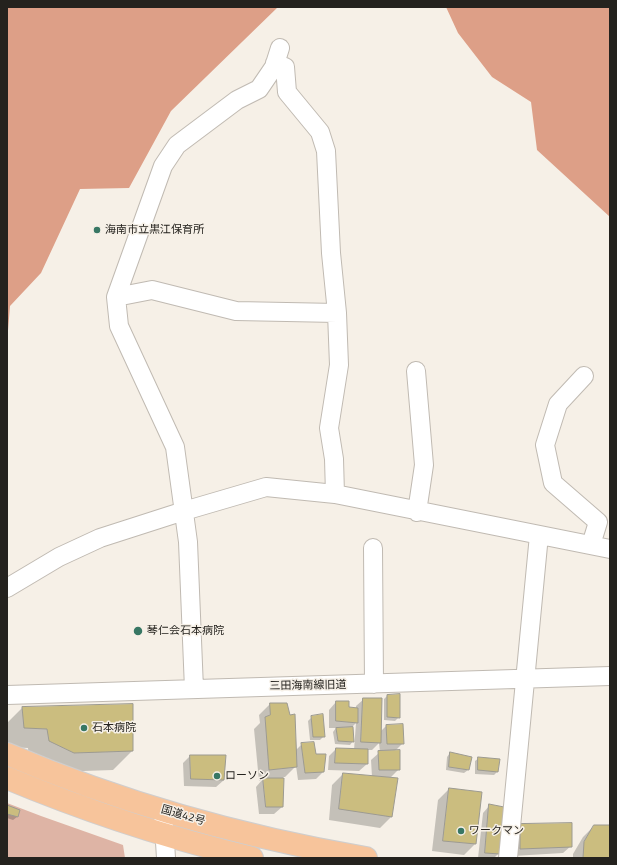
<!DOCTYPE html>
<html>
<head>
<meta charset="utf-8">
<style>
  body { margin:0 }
  #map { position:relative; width:617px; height:865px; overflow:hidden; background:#f6f0e7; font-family:"Titillium Web",sans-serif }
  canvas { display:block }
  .frame { position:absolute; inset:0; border:8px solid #24221e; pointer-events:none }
</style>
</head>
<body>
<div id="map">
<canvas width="617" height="865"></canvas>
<div class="frame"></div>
</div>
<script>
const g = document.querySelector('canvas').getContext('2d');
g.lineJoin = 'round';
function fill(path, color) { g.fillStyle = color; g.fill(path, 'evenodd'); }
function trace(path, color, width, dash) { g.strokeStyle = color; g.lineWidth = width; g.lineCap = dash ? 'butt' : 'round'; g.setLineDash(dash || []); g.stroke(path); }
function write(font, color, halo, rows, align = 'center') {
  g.font = font + ' "Titillium Web","Noto Sans JP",sans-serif'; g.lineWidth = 3; g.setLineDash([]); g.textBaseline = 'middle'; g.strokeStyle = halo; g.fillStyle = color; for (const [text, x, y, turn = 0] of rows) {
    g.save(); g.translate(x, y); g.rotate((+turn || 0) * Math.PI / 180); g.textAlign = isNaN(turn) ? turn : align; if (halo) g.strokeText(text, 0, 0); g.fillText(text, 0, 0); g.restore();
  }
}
fill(new Path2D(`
  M7,803L41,816L123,845L125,858H7Z`), '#deb4a5');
fill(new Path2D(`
  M7,7H278L171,111L129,188L80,189L41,273L10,306L7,343Z
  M446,7H610V217L537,150L531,102L492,77L458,33Z`), '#dd9f87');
fill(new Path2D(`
  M387,696L399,717L395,721L384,720V699Z
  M364,699L380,732L386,726L403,743L395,751L399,769L390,778L391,817L380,828L329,820L332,785L343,774L372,777L371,760L380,752L379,743L372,750H367V764L359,771L328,770L329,756L336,749L354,750L356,723L352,727L353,741L350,745L335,744L333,732L336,728H329V710L336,702L348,708L356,709V706Z
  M270,704L296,750L302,744L315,755L323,772L316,779L298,780L296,766L285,777H283L282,807L274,814H259L256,787L262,780L259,781L254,729L260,723L259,715Z
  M22,708L132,751L113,770L54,772L29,760L28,748L7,747V723Z
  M312,717L324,736L320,740H310L308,721Z
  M450,753L468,770L464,773L446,770L447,757Z
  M190,756H225L224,780L216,787L184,786L183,763Z
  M479,758L497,772L494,775L475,774V761Z
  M449,789L480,793L475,844L464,855L432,851L438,800Z
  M490,805L499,853L494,858H478L483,813Z
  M7,806L19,811L17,817L13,820L7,818Z
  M521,825L571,846L563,853L513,856V832Z
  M594,826H610V858H573V854L583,837Z`), '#0003');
const building = new Path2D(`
  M400,694V718L387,717V695Z
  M363,698H382L381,743L361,742Z
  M336,701H349V707L358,708V723L336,721Z
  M270,703H287L290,715L295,714L297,767L269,770L265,717L270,715Z
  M133,704V751L74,753L49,741L47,729L24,728L22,707Z
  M323,714L325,737H313L311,716Z
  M403,724L404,744H387L386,725Z
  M353,727L354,742L338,741L336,728Z
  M314,742L316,754H326L324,772L305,773L301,743Z
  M336,748L368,749V764L335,763Z
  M400,750V770H379L378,751Z
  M450,752L472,757L469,770L449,767Z
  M190,755H226L224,780L191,779Z
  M478,757L500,759L498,772L478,770Z
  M343,773L398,778L392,817L339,809Z
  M263,778H284L283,807H266Z
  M449,788L482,792L476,844L443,841Z
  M489,804L504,807L500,854L485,853Z
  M7,805L20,810L18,817L7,814Z
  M572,823V847L520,849V824Z
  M594,825H610V858H583L584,842Z`);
fill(building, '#cbbd7f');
trace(building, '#9c9a91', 1);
const minor = new Path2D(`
  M275,63L285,67L287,92L320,132L326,151L331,253L337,313L339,365L329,428L334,459L335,494
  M116,297L152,290L236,311L337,313
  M416,371L424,465L417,512
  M584,376L558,404L545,445L553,483L598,522L591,545
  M373,548L374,684
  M7,588L59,557L100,538L184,511L266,487L335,494L610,549
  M194,689L188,542L175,447L119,326L116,297L163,166L177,145L237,100L259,89L274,67L280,48
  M7,695L610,676
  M163,811L166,858
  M508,858L539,535`);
const highway = new Path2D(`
  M7,754C122,803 243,837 366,858
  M7,778C86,811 168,838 252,858`);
trace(minor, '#c0bab2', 20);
trace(highway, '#cfcece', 24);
trace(minor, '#fff', 18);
trace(highway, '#f7c49b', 22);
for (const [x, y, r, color] of [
  [97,230,4,"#387764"],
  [138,631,5,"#387764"],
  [84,728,4,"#387764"],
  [217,776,4,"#387764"],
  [461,831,4,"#387764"]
]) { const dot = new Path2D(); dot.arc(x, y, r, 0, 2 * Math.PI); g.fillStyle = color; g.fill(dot); trace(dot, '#f6f0e7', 1.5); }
write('11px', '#24221e', '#f6f0e7', [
  ["海南市立黒江保育所",105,230],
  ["琴仁会石本病院",147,631],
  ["石本病院",92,728],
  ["ローソン",225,776],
  ["ワークマン",469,831]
], 'left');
write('11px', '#24221e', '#f6f0e7', [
  ["三田海南線旧道",308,686,-1],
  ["国道42号",183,816,16]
]);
</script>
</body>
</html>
